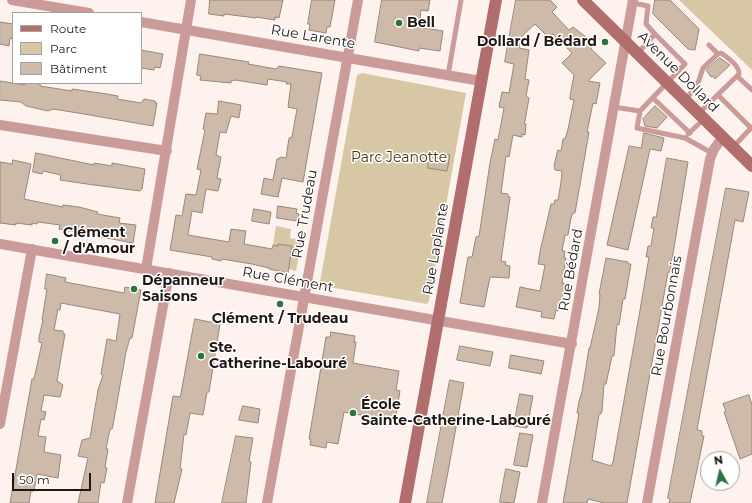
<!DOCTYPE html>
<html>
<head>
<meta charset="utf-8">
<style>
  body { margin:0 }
  #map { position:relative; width:752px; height:503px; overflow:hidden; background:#fdf2ee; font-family:Montserrat,sans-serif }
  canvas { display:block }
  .legend { position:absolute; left:12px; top:12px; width:130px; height:72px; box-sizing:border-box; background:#fff; border:1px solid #a6a2a1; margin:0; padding:5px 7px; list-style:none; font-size:12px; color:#201713 }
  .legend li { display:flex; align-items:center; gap:8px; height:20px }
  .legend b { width:20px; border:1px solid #a6a2a1 }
  .north { position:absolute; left:700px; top:451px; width:40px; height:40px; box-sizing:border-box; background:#fff; border:1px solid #a6a2a1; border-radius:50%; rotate:352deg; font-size:11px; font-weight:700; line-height:16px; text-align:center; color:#201713 }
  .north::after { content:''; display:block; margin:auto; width:14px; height:18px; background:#2b7441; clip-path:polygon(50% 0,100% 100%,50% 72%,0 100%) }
  .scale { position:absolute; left:12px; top:473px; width:79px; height:18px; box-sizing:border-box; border:2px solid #201713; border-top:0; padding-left:5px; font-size:12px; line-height:14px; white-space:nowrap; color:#201713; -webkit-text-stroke:3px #fff; paint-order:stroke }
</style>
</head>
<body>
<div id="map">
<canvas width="752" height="503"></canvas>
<ul class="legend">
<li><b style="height:5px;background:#b16e6c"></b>Route</li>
<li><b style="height:11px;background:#d7c7a4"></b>Parc</li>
<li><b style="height:11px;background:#cdbaa9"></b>Bâtiment</li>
</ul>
<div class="north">N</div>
<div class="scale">50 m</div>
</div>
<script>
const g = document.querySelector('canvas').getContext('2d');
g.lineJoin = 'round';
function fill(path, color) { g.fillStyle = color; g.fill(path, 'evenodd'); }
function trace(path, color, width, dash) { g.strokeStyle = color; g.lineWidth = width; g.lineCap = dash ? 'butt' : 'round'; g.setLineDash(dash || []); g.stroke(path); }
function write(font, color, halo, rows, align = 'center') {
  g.font = font + ' Montserrat,sans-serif'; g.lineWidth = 3; g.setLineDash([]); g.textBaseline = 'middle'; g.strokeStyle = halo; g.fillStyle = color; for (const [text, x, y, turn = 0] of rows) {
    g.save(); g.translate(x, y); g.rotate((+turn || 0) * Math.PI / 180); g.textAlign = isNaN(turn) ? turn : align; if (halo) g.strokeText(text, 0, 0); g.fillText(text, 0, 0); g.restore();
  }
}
fill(new Path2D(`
  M679,0H752V70Z
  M362,73L466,93L429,301L427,304L323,286L320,282L357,75Z
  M276,226L291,229L290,238L302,240L296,271L288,269L292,246L278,244V246L273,245Z`), '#d7c7a4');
const building = new Path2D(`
  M210,0H283L279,18L275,17V20L256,17V18L224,14V16L209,14Z
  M312,0H335L330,27H327L326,33L309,30L310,24H308Z
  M382,0H430L428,11L421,10L419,27L443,31L440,51L419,48V51L375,42Z
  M516,0H550L557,7L552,12L569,30L573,27L586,37L593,44L591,49L606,63L588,81L600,83L596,104L593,103L587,132H589L575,213H573L571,218L568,235H565L562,251H565L564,258H566L563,277L562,283H564L561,304L558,311L556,310L554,319L541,317L542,312L516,307L520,287L540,291L545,265L538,264L541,247L551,204H554L555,200H558L561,182L562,171L555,170L554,166L557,153L558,150L561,151L563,139H565L568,129L574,100L570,99V96L574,75L562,63L572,53L553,34L548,37L535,24L521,37L519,48L529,50L525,79L529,80L526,96L529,98L525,121L524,123L526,124L525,135L522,134V137L513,135L509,157L506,156L501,193L508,194V196L510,197L501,261L506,262L505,265L510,266L509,278L490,277L484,307L460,303L468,257H472L476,237L479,236L490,163L495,139L498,140L504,108L499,107L502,92L509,93L514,64L505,62Z
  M655,0H670L699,29L695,50L688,49L653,14Z
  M0,22L13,24V39L10,38L9,46L0,44Z
  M141,50L163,54L160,68L155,67L154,70L141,68Z
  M200,54L249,62L248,64L276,69L279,66L322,73L303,182L282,178L278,197L261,194L264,178L273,180L277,159H279L280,157L286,158L289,138L292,137L297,109L288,107L291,84H286L287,82L268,79L267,85L235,80L231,81V83L200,80L201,76L197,75Z
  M720,58L730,65L715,79L713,76L711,77L706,70Z
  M0,81L25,85V83H40V86L72,91V89L107,94L118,96L117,99L141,103L144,99L155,101V103H157L153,126L78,113L53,109L48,111L26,106L21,102L0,100Z
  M219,101L241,105L239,118L231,116L226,133L220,132L216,155L221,157L217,178L221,179L218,191L206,189L202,213L192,211L188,235L229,242L231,229L246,231L244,244L272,249L273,245L278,246V244L292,246L288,273L269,269V268L252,264L222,259L221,261L212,259V257L170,250L176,215L182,216L186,194L196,195L201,170L197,169L205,130L203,129L206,113L217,114Z
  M655,106L667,117L657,128L645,126L643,119Z
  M644,133L664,138L661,151L650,149L628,250L607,245L629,146L641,148Z
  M430,152L450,155L447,171L428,168Z
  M36,153L94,165V163L112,166V163L145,169L142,189L140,191L87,184L60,180L61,175L43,171L42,174L33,172Z
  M667,158L688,162L670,272H668L627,503H604L588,499L587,503H563L579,413H577L579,401L582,392L589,348H590L599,308L600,294H599L606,258L628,262V264H631L625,299H623L619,325L617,324L614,356H612L606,384H604L602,411L601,414H599L592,460L611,466L613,462L639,316L649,257H646L648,246H651L654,228H651L653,217H656Z
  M13,160L31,164L24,199L63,207V205L79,207L98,212L97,214L120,218L119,223L136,225L133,243L59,229L60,225L38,222L37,224L32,223V225L16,223V225L0,223V162L12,164Z
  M726,188L749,192L743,222L735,220L697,430L702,431V436H704L690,503H669L670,499L668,498Z
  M278,206L297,209L296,213L299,214L297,221L277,218Z
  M254,209L271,212L269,224L252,221Z
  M47,274L66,278L65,282L124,293L125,287L141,290L132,338H130L126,352L113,425L112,429H110L106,449H108L105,467L107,468L104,483L101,482L98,503H78L88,458L78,456L82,440L90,438L98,390L103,375L101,374L107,339L116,341L120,314L61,303L60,310L58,309L54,330L63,331V334H65L57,381L63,385L60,397L44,395L41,411L46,412L44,420L41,419L38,436L46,437L44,452L61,455L58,478L37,474L34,491H31L29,503H10L32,379H34L42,343L39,342V337L43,320H42L47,289H45Z
  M195,319L220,324L209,392H207L203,415L190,413L186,435L184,434L180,469H182L174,503H155L173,396L180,397Z
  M331,332L355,336L354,342H356L353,363L399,371L396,390L400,391L395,421L344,412L338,444L327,442L326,448L310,445L311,439H309L326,337H330Z
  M460,346L493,352L490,366L457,360Z
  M511,355L544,361L541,374L509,368Z
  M450,380L464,383L448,472L442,503H427Z
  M520,394L533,396L527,428L514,426Z
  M749,395L752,405V454L740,459L724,412L726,411L723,404Z
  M243,406L260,409L258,423L239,420Z
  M520,433L533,435L527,467L514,465Z
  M236,436L253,438L249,461L251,462L246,503H222Z
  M506,469L520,472L514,503L500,502Z`);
fill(building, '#cdbaa9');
trace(building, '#998777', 1);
trace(new Path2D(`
  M633,3L648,6L646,24L655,34
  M709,45L718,54
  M448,75L461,0
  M737,76L752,90
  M718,95L751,128
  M653,98L690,133
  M685,100L697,86L703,68L718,54L721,53C727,57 740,66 739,74L699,113
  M613,107L640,111L685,64L655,34L638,53
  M640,111L637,128L685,138L712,153
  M688,134L704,119
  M733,147L752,127`), '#ca9b98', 5);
trace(new Path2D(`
  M12,0L89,13
  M141,22L481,81
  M0,125L167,151
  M0,244L572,344
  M146,269L191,0
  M0,424L32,249
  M127,503L169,273
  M267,503L358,0
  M542,503L633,0
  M647,503L710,159L714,149L723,137`), '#ca9b98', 10);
trace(new Path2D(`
  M583,0L752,166
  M405,503L496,0`), '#b16e6c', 12);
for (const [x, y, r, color] of [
  [399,23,4,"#2b7441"],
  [605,42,4,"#2b7441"],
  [55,241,4,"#2b7441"],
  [134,289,4,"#2b7441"],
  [280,304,4,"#2b7441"],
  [201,356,4,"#2b7441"],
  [353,413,4,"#2b7441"]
]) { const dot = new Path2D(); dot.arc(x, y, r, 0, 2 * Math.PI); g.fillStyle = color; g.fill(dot); trace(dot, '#fff', 1.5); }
write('bold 14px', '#201713', '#fff', [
  ["Bell",407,23],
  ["Dollard / Bédard",597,42,"right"],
  ["Clément",63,233],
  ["/ d'Amour",63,249],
  ["Dépanneur",142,281],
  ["Saisons",142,297],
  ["Clément / Trudeau",280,319,"center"],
  ["Ste.",209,348],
  ["Catherine-Labouré",209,364],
  ["École",361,405],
  ["Sainte-Catherine-Labouré",361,421]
], 'left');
write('14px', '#201713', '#fff', [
  ["Rue Larente",313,37,10],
  ["Avenue Dollard",678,72,45],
  ["Rue Trudeau",305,214,-80],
  ["Rue Laplante",436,249,-80],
  ["Rue Bédard",571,270,-80],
  ["Rue Clément",288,280,10],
  ["Rue Bourbonnais",667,316,-80]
]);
write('14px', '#453610', '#fff', [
  ["Parc Jeanotte",399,158]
]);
</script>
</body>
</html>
